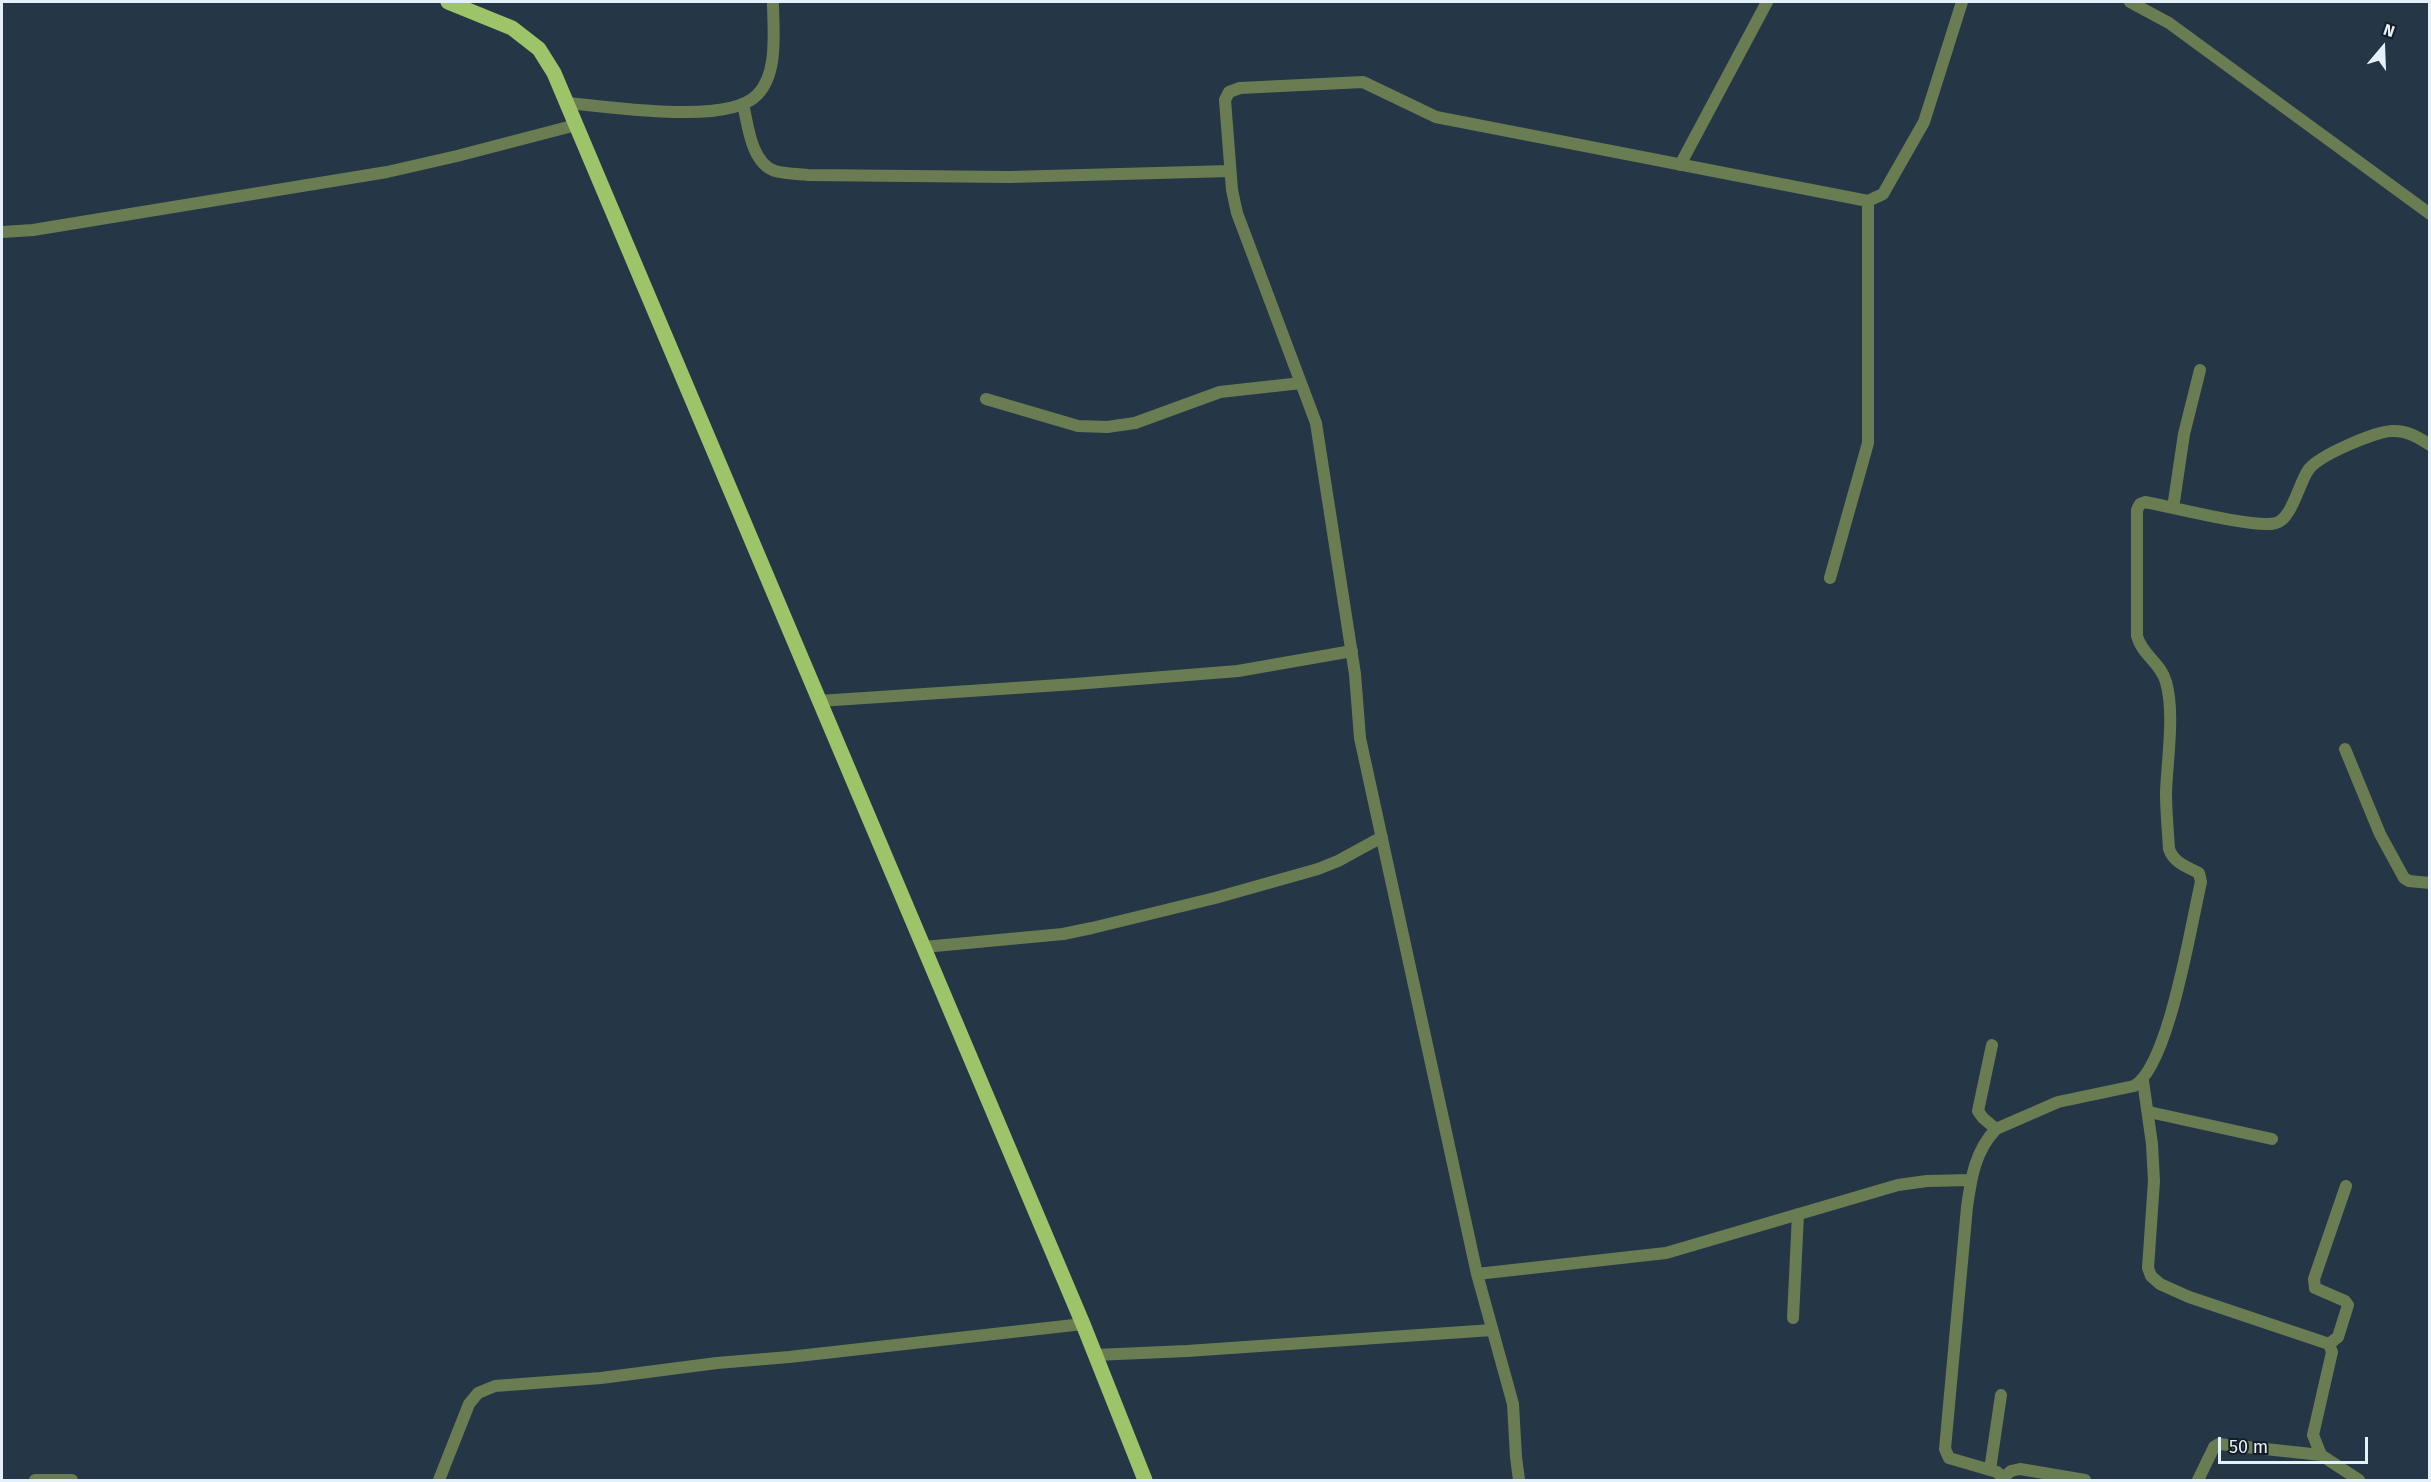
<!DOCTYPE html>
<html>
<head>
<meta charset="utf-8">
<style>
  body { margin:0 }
  #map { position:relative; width:2431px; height:1482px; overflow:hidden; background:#253747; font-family:"Fira Sans",sans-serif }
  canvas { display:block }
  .frame { position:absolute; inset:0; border:3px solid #e4f0fa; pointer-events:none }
  .north { position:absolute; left:2353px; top:18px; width:60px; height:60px; -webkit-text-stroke:4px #151d25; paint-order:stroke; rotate:19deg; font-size:16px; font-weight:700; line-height:24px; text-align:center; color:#e4f0fa }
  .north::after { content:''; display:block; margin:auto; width:21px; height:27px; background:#e4f0fa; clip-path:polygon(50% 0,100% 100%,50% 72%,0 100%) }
  .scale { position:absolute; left:2218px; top:1437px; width:150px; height:27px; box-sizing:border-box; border:3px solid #e4f0fa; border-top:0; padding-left:8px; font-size:18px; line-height:21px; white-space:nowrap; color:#e4f0fa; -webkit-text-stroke:4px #151d25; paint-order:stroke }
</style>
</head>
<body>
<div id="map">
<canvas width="2431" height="1482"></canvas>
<div class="frame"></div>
<div class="north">N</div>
<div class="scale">50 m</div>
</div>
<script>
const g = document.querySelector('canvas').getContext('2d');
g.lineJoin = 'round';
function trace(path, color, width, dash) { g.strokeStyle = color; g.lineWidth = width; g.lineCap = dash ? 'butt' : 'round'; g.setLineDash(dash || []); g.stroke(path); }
trace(new Path2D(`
  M2130,2L2169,23L2430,214
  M567,103C608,106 727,126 757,95C779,73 773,30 773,2
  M743,104C748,125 751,163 775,171C786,174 798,174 808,175L1010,177L1230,171
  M1680,165L1767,2
  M2,232L33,230L387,172L457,156L576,125
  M986,399L1078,426L1107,427L1135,423L1220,392L1301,383
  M2173,508L2184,434L2200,370
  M1830,578L1868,443V201
  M819,701L1075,684L1238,671L1352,651
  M2345,749L2380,834L2404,878L2409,881L2430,883
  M924,947L1063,934L1092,928L1215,898L1318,869L1338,861L1382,837
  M1992,1045L1978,1111L1983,1118L1996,1129
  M2143,1081L2152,1144L2154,1181L2148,1268L2151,1276L2160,1284L2189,1297L2329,1344L2332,1352L2313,1435L2321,1455L2359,1480
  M2149,1112L2272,1139
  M1477,1274L1666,1253L1898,1185L1927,1181L1971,1180
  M1793,1318L1798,1214
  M2329,1344L2338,1337L2348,1305L2345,1301L2315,1288L2314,1279L2346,1186
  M1095,1355L1187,1351L1492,1330
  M1990,1470L2001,1395
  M2004,1477L2011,1471L2020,1469L2085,1480
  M35,1480H72
  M439,1480L469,1404L478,1393L495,1386L601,1378L717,1363L789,1357L1083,1324
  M1519,1480L1516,1457L1513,1404L1477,1274L1360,738L1355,674L1316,423L1237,213L1232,190L1225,100L1229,92L1240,88L1363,82L1436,117L1868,201L1883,194L1924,122L1962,2
  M2005,1480L1997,1472L1949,1458L1945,1449L1967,1207C1971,1178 1975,1151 1996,1129L2058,1102L2134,1086C2169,1066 2191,924 2201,882L2199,873C2187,867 2174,863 2169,849C2168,831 2166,812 2166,793C2167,761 2175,713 2166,682C2161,663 2142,655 2137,636V510L2140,504L2145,502C2171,507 2257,529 2276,523C2292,519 2299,482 2309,469C2320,455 2374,432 2392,431C2406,430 2418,437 2430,445
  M2198,1480L2214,1447L2219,1444L2321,1455`), '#6a7d52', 12);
trace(new Path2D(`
  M448,2L512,28L539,49L554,73L1083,1324L1145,1480`), '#9dc469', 15);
</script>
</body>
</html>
